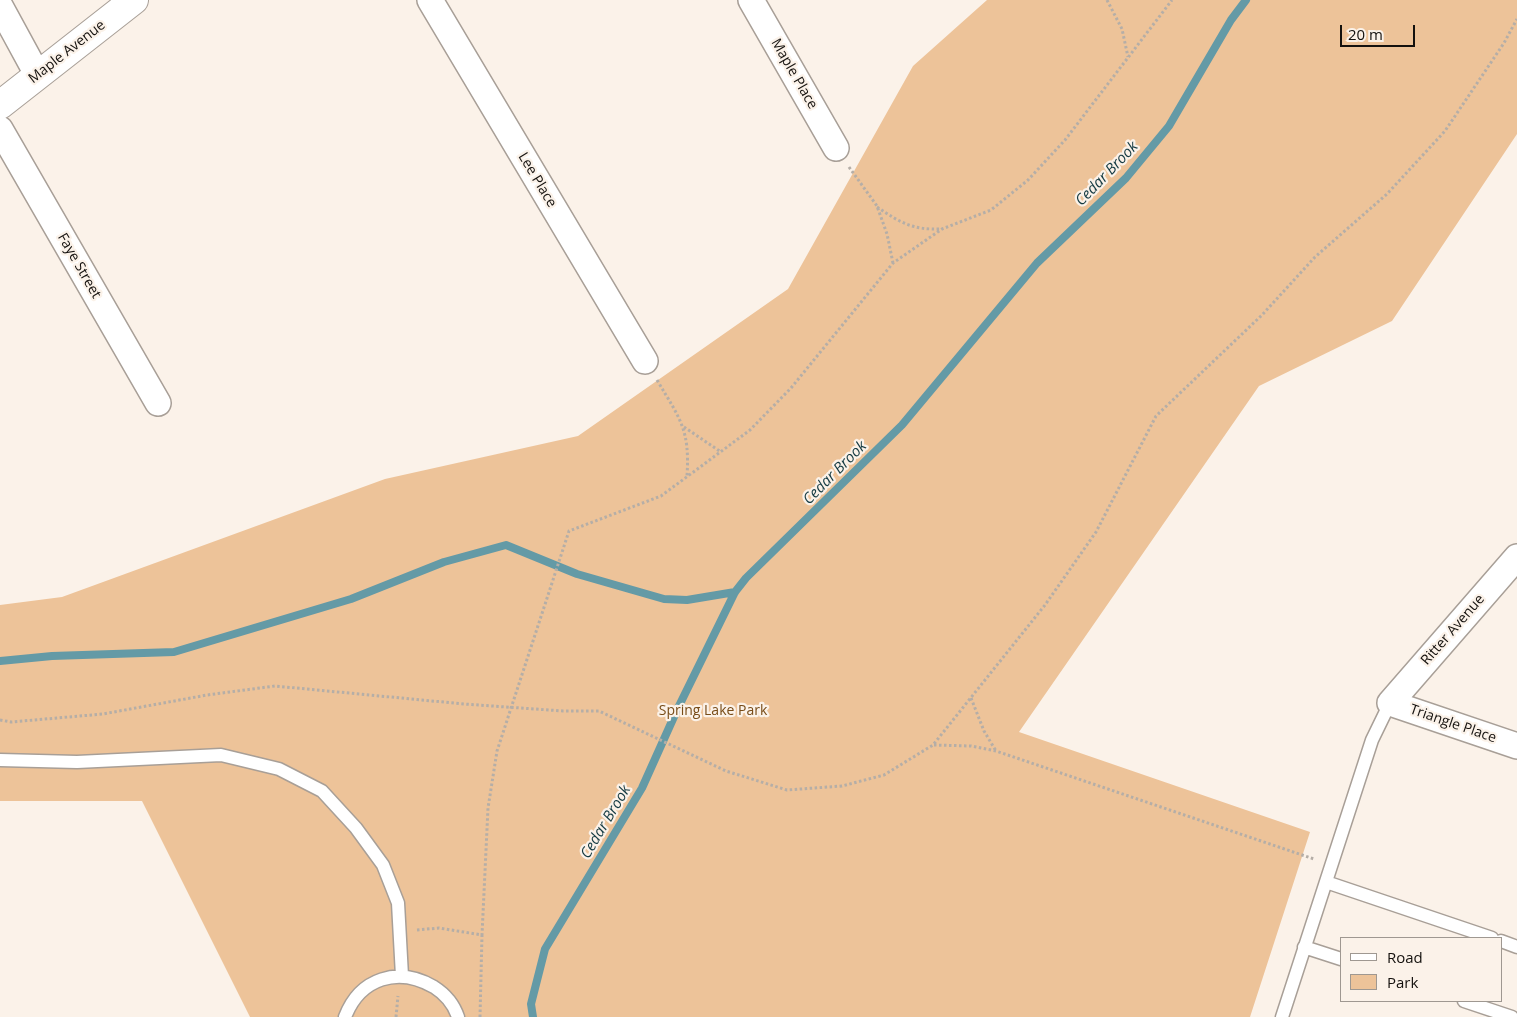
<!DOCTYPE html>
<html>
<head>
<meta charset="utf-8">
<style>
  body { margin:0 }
  #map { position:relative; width:1517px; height:1017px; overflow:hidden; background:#fbf2e9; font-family:"Open Sans",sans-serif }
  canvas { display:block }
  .legend { position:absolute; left:1340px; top:937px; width:162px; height:65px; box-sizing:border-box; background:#fbf2e9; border:1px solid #9f9891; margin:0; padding:6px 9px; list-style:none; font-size:15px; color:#14110e }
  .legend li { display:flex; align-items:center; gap:10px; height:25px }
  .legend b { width:25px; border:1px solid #9f9891 }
  .scale { position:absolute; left:1340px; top:25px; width:75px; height:22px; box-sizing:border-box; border:2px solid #14110e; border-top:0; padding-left:6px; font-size:15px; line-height:18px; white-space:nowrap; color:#14110e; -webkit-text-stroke:4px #fbf2e9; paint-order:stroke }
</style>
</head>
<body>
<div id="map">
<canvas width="1517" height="1017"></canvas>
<ul class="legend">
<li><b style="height:6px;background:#fff"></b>Road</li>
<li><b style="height:14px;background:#edc399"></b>Park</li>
</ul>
<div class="scale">20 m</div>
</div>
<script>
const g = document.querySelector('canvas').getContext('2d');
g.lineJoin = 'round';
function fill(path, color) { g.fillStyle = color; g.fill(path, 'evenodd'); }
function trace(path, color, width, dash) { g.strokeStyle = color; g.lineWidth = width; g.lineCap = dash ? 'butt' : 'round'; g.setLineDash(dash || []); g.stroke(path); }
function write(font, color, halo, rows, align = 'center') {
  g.font = font + ' "Open Sans",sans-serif'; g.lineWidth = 4.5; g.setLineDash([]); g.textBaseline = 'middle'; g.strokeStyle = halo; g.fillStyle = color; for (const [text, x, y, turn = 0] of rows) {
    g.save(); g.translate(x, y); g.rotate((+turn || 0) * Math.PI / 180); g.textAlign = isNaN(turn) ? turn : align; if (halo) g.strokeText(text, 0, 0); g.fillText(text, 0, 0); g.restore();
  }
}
fill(new Path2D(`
  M987,0H1517V134L1392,321L1259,386L1019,732L1310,832L1250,1017H250L142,801H0V605L62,597L385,479L578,436L788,289L913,66Z`), '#edc399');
trace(new Path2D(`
  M0,661L52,656L174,652L351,599L444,562L506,545L577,574L664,599L687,600L735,592
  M533,1017L531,1004L545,949L642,788L677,710L735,592L746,578L902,425L1037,263L1126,178L1169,126L1231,20L1246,0`), '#649aa6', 8);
const service = new Path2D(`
  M0,760L77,762L221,755L279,769L322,791L356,828L383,865L398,903L402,976
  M1326,882L1492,938
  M1501,941L1517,947
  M1304,947L1341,959
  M1464,1001L1512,1017
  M345,1017C360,978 398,966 434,987C445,994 454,1005 458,1017
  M1282,1017L1372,740L1390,703`);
const minor = new Path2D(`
  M430,0L645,361
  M751,0L836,148
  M0,6L37,74
  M0,129L158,403
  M1517,557L1390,703L1517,746`);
const secondary = new Path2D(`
  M0,105L134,0`);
trace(service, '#a89f97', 15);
trace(minor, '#a89f97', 28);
trace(secondary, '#a89f97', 30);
trace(new Path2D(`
  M1107,0L1122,29L1128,57
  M849,167L877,206L887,234L893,263
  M877,207C901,223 912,230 942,229
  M657,380C680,419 690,429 687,476
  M684,427L721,452
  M971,698L984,731L996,751
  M0,720L11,722L103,714L207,695L275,686L464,704L563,711H599L726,771L787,790L842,786L884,775L933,745L1045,605L1096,532L1156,416L1262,315L1315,257L1387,194L1445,131L1504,43L1517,19
  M934,745L971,746L996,751L1314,859
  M417,930L439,928L482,935L488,808L497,751L569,531L661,496L750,430L791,388L893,263L942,229L991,210L1028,180L1065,140L1172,0
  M396,1017L398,996
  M480,1017L482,935`), '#b5aea7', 3, [2.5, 2.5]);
trace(service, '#fff', 12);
trace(minor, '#fff', 25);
trace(secondary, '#fff', 28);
write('14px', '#14110e', '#fbf2e9', [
  ["Maple Avenue",67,52,-38],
  ["Maple Place",794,74,60],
  ["Lee Place",537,180,59],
  ["Faye Street",79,266,60],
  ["Ritter Avenue",1453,630,-49],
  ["Triangle Place",1453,724,19]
]);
write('14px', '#784c18', '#fbf2e9', [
  ["Spring Lake Park",713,711]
]);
write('italic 15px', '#143a42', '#fbf2e9', [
  ["Cedar Brook",1107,174,-46],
  ["Cedar Brook",835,473,-45],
  ["Cedar Brook",606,822,-59]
]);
</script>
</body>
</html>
